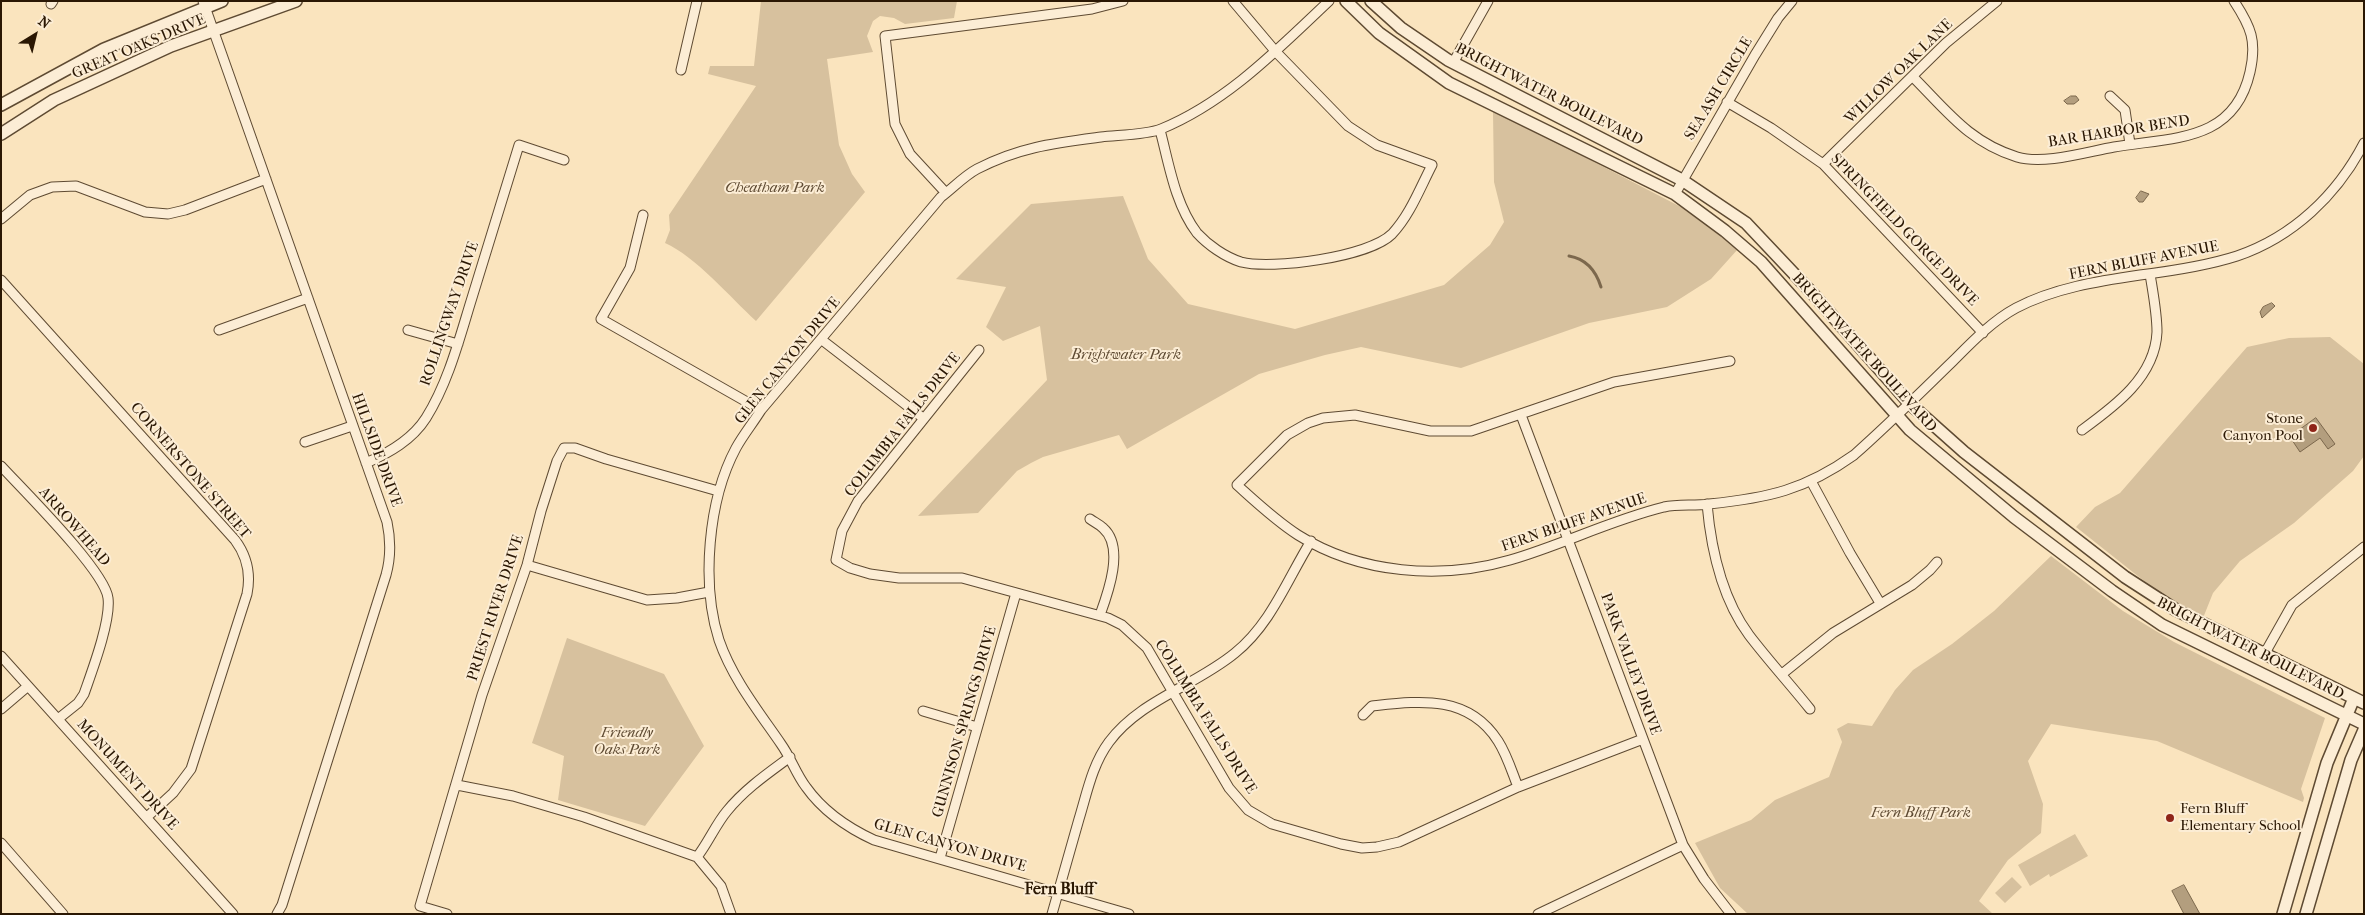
<!DOCTYPE html>
<html>
<head>
<meta charset="utf-8">
<style>
  body { margin:0 }
  #map { position:relative; width:2365px; height:915px; overflow:hidden; background:#fae4be; font-family:"IM FELL French Canon",serif }
  canvas { display:block }
  .frame { position:absolute; inset:0; border:2px solid #2a1703; pointer-events:none }
  .north { position:absolute; left:10px; top:10px; width:50px; height:50px; -webkit-text-stroke:4px #fcedd5; paint-order:stroke; rotate:36deg; font-size:14px; font-weight:700; line-height:20px; text-align:center; color:#2a1703 }
  .north::after { content:''; display:block; margin:auto; width:18px; height:22px; background:#2a1703; clip-path:polygon(50% 0,100% 100%,50% 72%,0 100%) }
</style>
</head>
<body>
<div id="map">
<canvas width="2365" height="915"></canvas>
<div class="frame"></div>
<div class="north">N</div>
</div>
<script>
const g = document.querySelector('canvas').getContext('2d');
g.lineJoin = 'round';
function fill(path, color) { g.fillStyle = color; g.fill(path, 'evenodd'); }
function trace(path, color, width, dash) { g.strokeStyle = color; g.lineWidth = width; g.lineCap = dash ? 'butt' : 'round'; g.setLineDash(dash || []); g.stroke(path); }
function write(font, color, halo, rows, align = 'center') {
  g.font = font + ' "IM FELL French Canon",serif'; g.lineWidth = 4; g.setLineDash([]); g.textBaseline = 'middle'; g.strokeStyle = halo; g.fillStyle = color; for (const [text, x, y, turn = 0] of rows) {
    g.save(); g.translate(x, y); g.rotate((+turn || 0) * Math.PI / 180); g.textAlign = isNaN(turn) ? turn : align; if (halo) g.strokeText(text, 0, 0); g.fillText(text, 0, 0); g.restore();
  }
}
fill(new Path2D(`
  M761,1H957L954,18L905,24L894,18L880,16L873,21L867,36L873,52L827,59L839,145L852,174L865,192L756,321C731,298 695,256 665,243L670,230L669,215L756,86L708,74L710,66H754Z
  M1493,112L1540,134L1681,207L1738,249L1711,279L1667,307L1589,323L1461,368L1361,347L1325,355L1259,374L1127,449L1119,435L1043,457L1031,463L1017,471L978,513L918,516L1047,380L1040,326L1003,341L986,327L1006,287L956,279L1031,204L1123,196L1148,259L1188,304L1295,329L1444,285L1490,245L1504,222L1494,182Z
  M2330,337L2364,364V456L2353,471L2294,523L2240,561L2213,593L2203,618L2163,596L2076,527L2095,507L2120,493L2247,347L2289,338Z
  M2051,556L2123,611L2174,642L2325,718L2301,789L2304,798L2303,802L2157,741L2051,724L2028,761L2043,804L2041,833L2008,860L1979,901L1993,914H1748L1720,888L1695,843L1751,820L1775,800L1829,777L1842,742L1837,729L1848,723L1872,726L1895,690L1913,670L1952,644L1994,611Z
  M567,638L664,674L704,746L645,826L558,800L564,756L532,743Z
  M2075,834L2088,856L2050,877L2049,874L2030,886L2018,865Z
  M2012,877L2022,887L2005,903L1995,893Z`), '#d7c19e');
const water = new Path2D(`
  M2071,96H2076L2079,100L2074,104H2067L2064,101Z
  M2141,191L2149,194L2143,202H2139L2136,198Z
  M2272,303L2275,306L2262,318L2260,312L2263,307Z
  M2316,418L2335,444L2328,449L2320,438L2300,452L2290,437Z
  M2184,885L2200,914H2184L2172,891Z`);
fill(water, '#b39e7e');
trace(water, '#7c684d', 1);
trace(new Path2D(`
  M1569,256C1587,259 1596,271 1601,287`), '#7c684d', 3);
const minor = new Path2D(`
  M203,1L387,522C391,541 391,557 386,575L282,905L277,914
  M51,4L53,1
  M1453,63L1488,1
  M681,70L697,1
  M1913,77C1947,111 1969,142 2017,157C2044,165 2086,152 2114,147C2172,137 2234,143 2250,72C2257,41 2251,27 2234,1
  M2110,96L2125,110L2130,144
  M1727,102L1771,128L1823,164L1983,333
  M1160,130C1169,164 1175,204 1197,233C1208,245 1225,257 1241,262C1272,270 1369,257 1392,234C1410,215 1420,188 1432,165L1377,145L1348,126L1276,52L1233,1
  M1823,164L1946,43L1997,1
  M946,193L910,154L895,124L885,36L1092,9L1123,1
  M1675,194L1755,55L1778,18L1792,1
  M643,215L630,268L601,319L761,410
  M1,219L30,195L52,187L76,186L145,212L168,214L185,210L266,179
  M1,280L235,540C247,556 251,574 247,594L191,769L173,793L147,817
  M219,330L308,298
  M408,330L458,344
  M822,340L923,418
  M979,350L858,501L842,531L836,560L850,568L870,574L899,578H962L1108,618L1122,625L1147,648L1229,788L1248,810L1272,824L1341,844L1362,848L1377,847L1399,842L1518,787L1643,739
  M1730,361L1614,382L1471,431H1430L1355,415L1323,418L1308,423L1287,435L1237,485C1257,503 1276,521 1298,535C1360,574 1441,580 1510,560C1562,545 1611,520 1664,507C1678,504 1694,506 1709,504C1768,498 1805,490 1854,455C1888,425 1920,393 1953,361C1972,342 1992,321 2016,308C2054,288 2099,281 2140,275C2172,271 2206,266 2237,256C2293,237 2337,195 2364,143
  M1521,415L1683,845L1704,879L1731,914
  M2082,430C2115,406 2155,377 2157,332C2157,313 2153,293 2150,274
  M305,442L352,426
  M366,463C389,453 412,440 426,418C448,383 459,340 471,301C487,249 503,197 519,145L564,160
  M1,466C23,490 105,571 108,598C111,621 92,671 84,694L78,703L58,719
  M1811,481L1850,553L1880,603
  M1707,504C1711,549 1721,597 1749,635C1768,660 1790,684 1810,709
  M1090,519C1094,522 1099,524 1103,528C1125,547 1108,593 1100,615
  M527,565L647,600L677,598L709,592
  M2265,653L2292,605L2364,547
  M1,656L233,914
  M1782,674L1833,633L1912,585L1930,570L1937,562
  M1,709L28,686
  M923,711L977,727
  M1363,715L1372,706C1419,701 1468,694 1498,741C1507,755 1512,772 1518,787
  M457,785L513,796L584,817L697,857L721,886L731,914
  M1,843L63,914
  M697,857C708,843 716,824 727,811C745,789 767,774 790,757
  M940,858L1016,593
  M447,914L420,906L482,695L527,565L541,511L557,461L564,448H575L606,459L718,491
  M1052,914C1061,882 1070,851 1079,819C1087,793 1092,765 1109,742C1140,700 1195,686 1235,653C1271,624 1287,580 1311,541
  M1129,914L874,840C848,828 823,811 806,787C796,774 791,758 781,744C759,712 732,678 719,640C701,584 708,500 736,448C743,435 753,423 761,410L941,197C953,188 964,176 977,169C1019,147 1055,143 1101,137C1118,135 1146,135 1161,129C1227,102 1278,49 1329,1
  M1538,914L1683,845`);
const tertiary = new Path2D(`
  M1346,1L1379,33L1449,83L1675,194L1725,231L1761,262L1910,430L2014,517L2112,591L2162,625L2364,724
  M1371,1L1401,28L1448,60L1682,180L1746,223L1814,295L1909,403L1964,452L2125,577L2176,610L2364,703
  M1,105L104,49L222,1
  M1,134L54,100L171,46L296,1
  M2283,914L2327,763L2354,698
  M2306,914L2351,760L2364,730`);
trace(minor, '#5e4a32', 11);
trace(tertiary, '#5e4a32', 14);
trace(minor, '#fcedd5', 9);
trace(tertiary, '#fcedd5', 11);
for (const [x, y, r, color] of [
  [2313,428,5,"#8f2418"],
  [2170,818,5,"#8f2418"]
]) { const dot = new Path2D(); dot.arc(x, y, r, 0, 2 * Math.PI); g.fillStyle = color; g.fill(dot); trace(dot, '#fcedd5', 2); }
write('15px', '#2a1703', '#fcedd5', [
  ["GREAT OAKS DRIVE",139,47,-23],
  ["WILLOW OAK LANE",1899,72,-44],
  ["SEA ASH CIRCLE",1719,89,-59],
  ["BRIGHTWATER BOULEVARD",1549,95,27],
  ["BAR HARBOR BEND",2119,132,-9],
  ["SPRINGFIELD GORGE DRIVE",1904,230,46],
  ["FERN BLUFF AVENUE",2144,261,-11],
  ["ROLLINGWAY DRIVE",450,314,-71],
  ["BRIGHTWATER BOULEVARD",1864,353,48],
  ["GLEN CANYON DRIVE",788,361,-51],
  ["COLUMBIA FALLS DRIVE",903,425,-52],
  ["HILLSIDE DRIVE",376,450,70],
  ["CORNERSTONE STREET",190,471,49],
  ["FERN BLUFF AVENUE",1574,523,-19],
  ["ARROWHEAD",74,527,49],
  ["PRIEST RIVER DRIVE",496,608,-72],
  ["BRIGHTWATER BOULEVARD",2250,649,27],
  ["PARK VALLEY DRIVE",1630,664,70],
  ["COLUMBIA FALLS DRIVE",1205,717,58],
  ["GUNNISON SPRINGS DRIVE",965,722,-74],
  ["MONUMENT DRIVE",127,775,48],
  ["GLEN CANYON DRIVE",950,846,16]
]);
write('italic 15px', '#5e4a32', '#fcedd5', [
  ["Cheatham Park",775,188],
  ["Brightwater Park",1126,355],
  ["Friendly",627,733],
  ["Oaks Park",627,750],
  ["Fern Bluff Park",1921,813]
]);
write('15px', '#2a1703', '#fcedd5', [
  ["Stone",2303,419],
  ["Canyon Pool",2303,436],
  ["Fern Bluff",2180,809,"left"],
  ["Elementary School",2180,826,"left"]
], 'right');
write('bold 16px', '#2a1703', '#fcedd5', [
  ["Fern Bluff",1059,890]
]);
</script>
</body>
</html>
